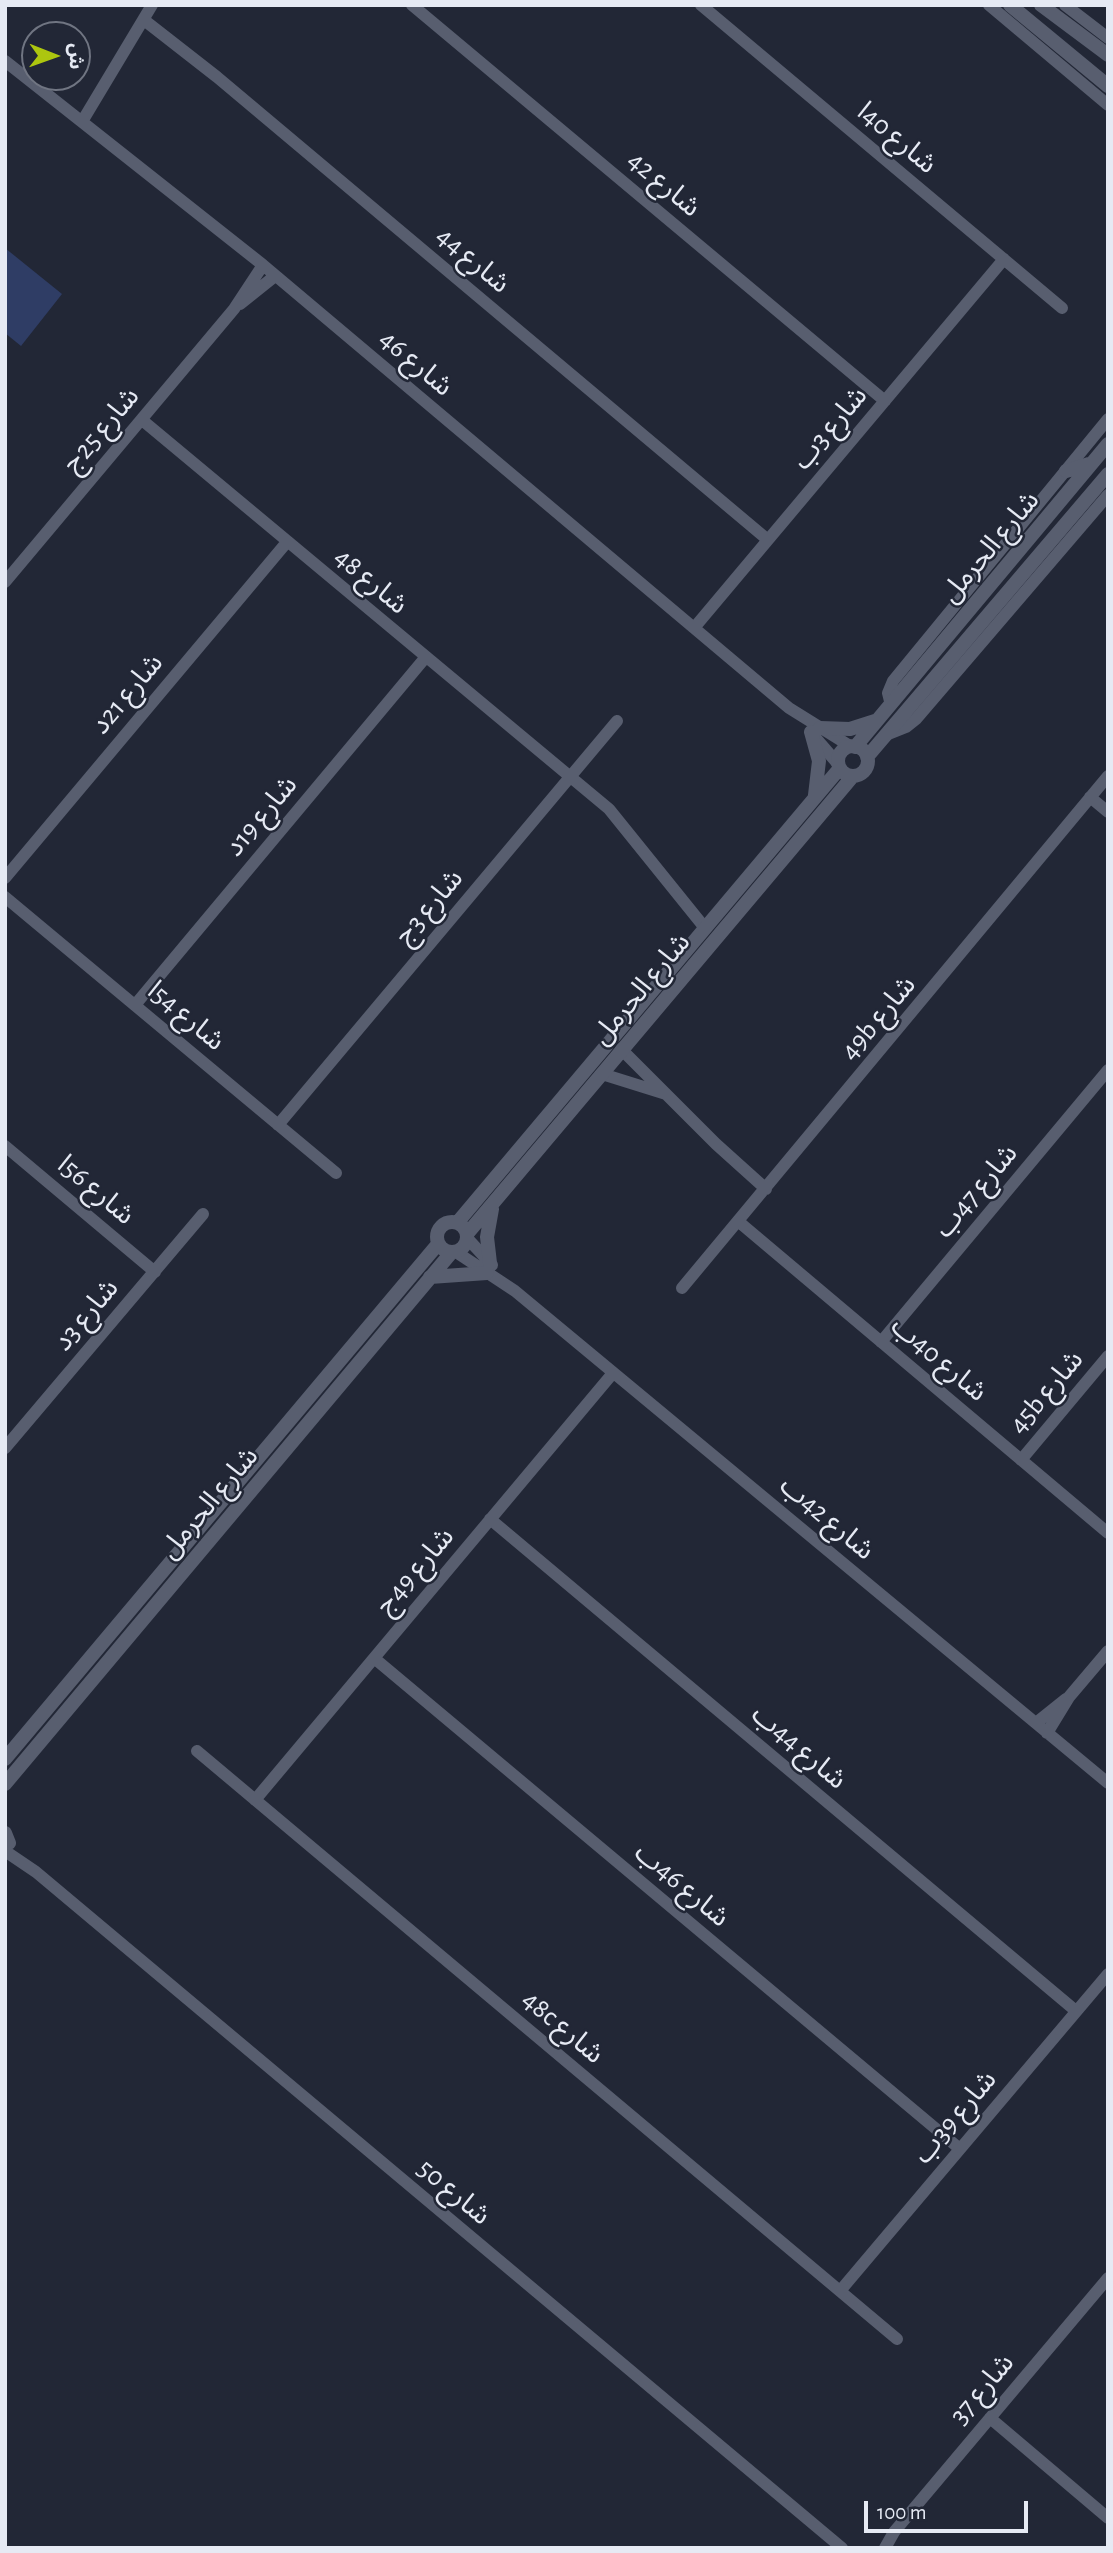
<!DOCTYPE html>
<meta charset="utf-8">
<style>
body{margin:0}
#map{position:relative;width:1113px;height:2553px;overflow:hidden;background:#222736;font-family:"Alegreya Sans","Noto Sans Arabic",sans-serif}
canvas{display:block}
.frame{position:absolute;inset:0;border:7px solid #e6eaf4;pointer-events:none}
.north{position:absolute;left:21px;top:21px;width:70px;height:70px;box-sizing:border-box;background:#222736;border:2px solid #707582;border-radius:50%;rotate:91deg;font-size:19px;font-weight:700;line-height:28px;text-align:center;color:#e6eaf4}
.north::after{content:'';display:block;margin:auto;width:24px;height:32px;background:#adc60f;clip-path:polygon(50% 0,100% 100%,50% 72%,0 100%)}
.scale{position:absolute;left:864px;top:2501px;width:164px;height:32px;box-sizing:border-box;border:4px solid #e6eaf4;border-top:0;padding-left:9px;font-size:21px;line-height:24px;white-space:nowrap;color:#e6eaf4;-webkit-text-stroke:5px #222736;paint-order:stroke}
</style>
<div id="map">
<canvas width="1113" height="2553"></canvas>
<div class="frame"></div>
<div class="north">ش</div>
<div class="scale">100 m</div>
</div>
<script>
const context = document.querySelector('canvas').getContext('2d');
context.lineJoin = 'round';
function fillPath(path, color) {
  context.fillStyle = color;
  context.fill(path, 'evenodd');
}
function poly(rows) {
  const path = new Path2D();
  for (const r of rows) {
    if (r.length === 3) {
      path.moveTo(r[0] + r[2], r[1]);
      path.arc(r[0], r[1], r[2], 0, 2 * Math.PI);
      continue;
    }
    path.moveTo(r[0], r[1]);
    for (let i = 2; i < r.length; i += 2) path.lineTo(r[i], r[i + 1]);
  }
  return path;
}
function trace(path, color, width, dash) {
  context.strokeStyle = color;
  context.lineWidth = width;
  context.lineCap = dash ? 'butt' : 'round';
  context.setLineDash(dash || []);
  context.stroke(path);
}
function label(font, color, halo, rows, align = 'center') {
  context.font = font + ' "Alegreya Sans","Noto Sans Arabic",sans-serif';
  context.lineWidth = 5;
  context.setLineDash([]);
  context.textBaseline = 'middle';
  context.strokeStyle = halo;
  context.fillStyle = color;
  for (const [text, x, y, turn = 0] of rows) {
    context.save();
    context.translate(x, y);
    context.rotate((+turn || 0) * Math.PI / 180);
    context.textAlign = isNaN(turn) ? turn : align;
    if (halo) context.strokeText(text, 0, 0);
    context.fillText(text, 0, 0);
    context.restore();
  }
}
fillPath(poly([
 [5,248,62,294,21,346,5,333]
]), '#2f3d65');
trace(poly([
 [412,5,885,401],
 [701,5,1062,308],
 [989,5,1108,105],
 [1065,5,1108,38],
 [144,20,217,77,768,540],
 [5,61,263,265,789,708,850,746],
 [83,120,152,5],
 [240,304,275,276],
 [142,420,609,809,705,928],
 [5,582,234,309,263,265],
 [694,628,1004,259],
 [891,705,888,693,893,681,1108,419],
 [813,735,839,765],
 [886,735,906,727,916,719,1108,495],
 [1090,797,1108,812],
 [5,878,287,542],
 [5,897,336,1173],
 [135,1005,425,658],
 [621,1049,716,1144,766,1189],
 [602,1074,666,1094],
 [278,1125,617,721],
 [5,1146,155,1272],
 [739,1222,1108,1533],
 [468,1239,492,1265],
 [456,1252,515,1291,1108,1783],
 [682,1288,1108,776],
 [881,1342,1108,1070],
 [5,1448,203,1214],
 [1021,1460,1108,1356],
 [490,1519,1076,2011],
 [374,1658,960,2149],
 [1036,1723,1066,1699],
 [1047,1733,1069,1697,1108,1651],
 [197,1751,897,2339],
 [255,1800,613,1373],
 [5,1851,36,1872,842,2548],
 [840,2291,1108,1974],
 [990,2418,1108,2518],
 [885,2548,894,2532,1108,2278]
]), '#585e6f', 12);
trace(poly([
 [1010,5,1108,86],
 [1041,5,1108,55],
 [1066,471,1089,464],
 [820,728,850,729,875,721],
 [811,732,819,761,815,795],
 [853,761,15],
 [855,747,1108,444],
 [867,757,1108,474],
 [452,1237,15],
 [457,1223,840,768],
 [467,1234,853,776],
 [490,1263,487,1237,492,1209],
 [430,1277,487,1273],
 [5,1759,438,1244],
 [5,1784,451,1253],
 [5,1833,9,1843]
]), '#585e6f', 14);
label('28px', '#e6eaf4', '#222736', [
 ["شارع 40ا",897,138,40],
 ["شارع 42",664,184,40],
 ["شارع 44",473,260,40],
 ["شارع 46",416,363,40],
 ["شارع 3ب",830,428,-50],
 ["شارع 25ج",101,430,-50],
 ["شارع الحرمل",990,547,-50],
 ["شارع 48",371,581,40],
 ["شارع 21د",127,694,-50],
 ["شارع 19د",261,816,-50],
 ["شارع 3ج",429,907,-50],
 ["شارع الحرمل",641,989,-50],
 ["شارع 54ا",186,1016,40],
 ["49b شارع",878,1018,-50],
 ["شارع 56ا",96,1190,40],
 ["شارع 47ب",976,1191,-50],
 ["شارع 3د",86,1315,-50],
 ["شارع 40ب",939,1359,40],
 ["45b شارع",1046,1392,-50],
 ["شارع الحرمل",209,1503,-50],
 ["شارع 42ب",827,1518,40],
 ["شارع 49ج",415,1571,-50],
 ["شارع 44ب",799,1747,40],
 ["شارع 46ب",682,1885,40],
 ["48c شارع",563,2027,40],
 ["شارع 39ب",955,2117,-50],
 ["شارع 50",454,2192,40],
 ["شارع 37",982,2389,-50]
]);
</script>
